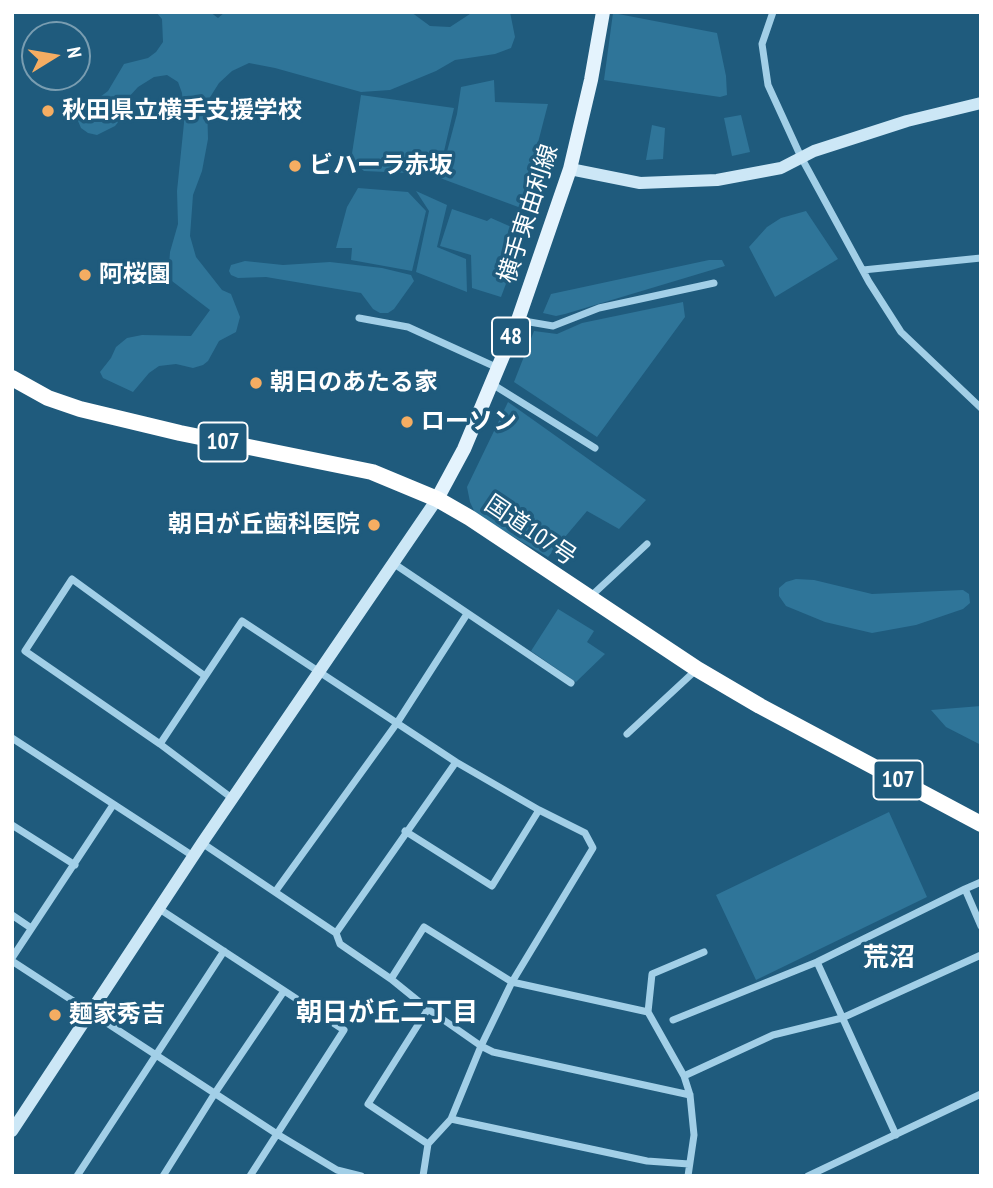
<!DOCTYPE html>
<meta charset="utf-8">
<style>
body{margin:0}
#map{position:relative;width:993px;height:1188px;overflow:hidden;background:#1f5b7d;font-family:"PT Sans Narrow",sans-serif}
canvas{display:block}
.frame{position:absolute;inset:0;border:14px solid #fff;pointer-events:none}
.north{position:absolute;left:21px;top:21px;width:70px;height:70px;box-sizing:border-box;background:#1f5b7d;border:2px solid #799db1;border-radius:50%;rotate:79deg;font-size:19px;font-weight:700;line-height:28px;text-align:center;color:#fff}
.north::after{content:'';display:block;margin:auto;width:24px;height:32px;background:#f5ad62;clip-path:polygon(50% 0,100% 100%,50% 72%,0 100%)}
</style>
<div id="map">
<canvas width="993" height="1188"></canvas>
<div class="frame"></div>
<div class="north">N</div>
</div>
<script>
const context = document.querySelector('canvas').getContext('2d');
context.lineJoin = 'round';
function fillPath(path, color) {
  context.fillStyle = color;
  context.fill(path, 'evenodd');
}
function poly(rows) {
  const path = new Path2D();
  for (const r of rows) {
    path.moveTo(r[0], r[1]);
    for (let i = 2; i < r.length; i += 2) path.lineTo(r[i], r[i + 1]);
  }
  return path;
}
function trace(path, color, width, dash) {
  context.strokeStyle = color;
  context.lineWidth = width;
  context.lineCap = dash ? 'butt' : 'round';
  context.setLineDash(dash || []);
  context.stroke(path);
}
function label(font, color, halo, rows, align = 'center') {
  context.font = font + ' "PT Sans Narrow","Noto Sans JP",sans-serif';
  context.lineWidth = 7;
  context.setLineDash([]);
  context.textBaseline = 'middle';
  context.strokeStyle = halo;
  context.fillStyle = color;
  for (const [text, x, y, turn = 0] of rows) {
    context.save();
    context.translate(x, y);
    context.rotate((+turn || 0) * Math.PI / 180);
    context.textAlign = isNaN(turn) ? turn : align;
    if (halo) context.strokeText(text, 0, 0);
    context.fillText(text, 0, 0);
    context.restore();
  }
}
fillPath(poly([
 [156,12,210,12,218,18,225,12,411,12,430,26,450,27,473,12,510,12,515,37,511,48,495,54,455,60,436,71,390,90,361,92,275,68,249,63,232,71,219,83,207,102,208,139,202,171,193,195,190,236,196,257,222,290,231,294,240,317,236,332,219,341,208,361,203,365,193,368,176,364,159,366,149,373,133,392,103,378,100,372,111,358,116,347,127,338,142,335,191,336,210,310,168,278,170,252,178,224,177,191,184,123,182,93,178,82,167,75,154,77,138,87,127,99,120,120,115,126,97,135,88,133,81,128,78,121,92,99,100,97,108,91,124,64,148,58,156,52,163,42,162,19],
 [613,13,717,33,726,76,727,95,720,97,604,80],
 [494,80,495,102,548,104,521,208,440,178,457,114,461,87],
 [361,95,454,108,439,173,432,166,409,173,364,171,351,160],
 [741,115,750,152,732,156,724,118],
 [652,125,665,128,663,159,646,160],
 [358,188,408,192,426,211,412,271,351,260,352,248,336,248,347,207],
 [416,191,447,205,437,247,466,259,467,292,416,272,429,211],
 [452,209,487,221,491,218,525,233,501,297,472,288,471,255,440,246],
 [806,211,838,259,775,297,749,247,767,227,781,218],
 [709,260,722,260,725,266,565,314,556,316,543,313,551,294],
 [245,261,283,265,330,262,382,268,411,275,414,281,394,309,388,313,380,313,373,309,361,293,266,277,238,278,231,275,229,271,231,265],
 [683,302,685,317,597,437,514,382,534,331,557,334,582,323],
 [508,402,646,500,619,529,587,511,548,557,476,515,470,502,467,487],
 [796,579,814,580,872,594,963,590,969,594,970,603,963,609,916,625,872,633,825,622,786,606,779,596,779,588,786,582],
 [558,609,594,631,587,642,605,654,576,682,531,651],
 [981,706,981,745,946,727,931,710],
 [889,812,927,897,756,980,716,895]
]), '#2f7599');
trace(poly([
 [773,12,762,44,768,85,801,157,869,282,901,332,981,408],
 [863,270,981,258],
 [359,318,408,327,498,368],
 [518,320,553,326,599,308,714,283],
 [492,384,595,448],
 [393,563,571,683],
 [590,597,647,544],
 [205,676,72,579,25,651,160,744,233,799],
 [627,734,696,670],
 [12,738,193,856],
 [160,744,242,621,456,762,539,810,585,833,593,848,512,982,481,1046,451,1119,428,1144,423,1176],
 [12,825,75,865],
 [405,831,492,886,539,810],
 [202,843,336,933,340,944,391,979,428,1009,481,1046,493,1052,690,1095],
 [965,889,981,882],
 [275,892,397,723,467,614],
 [158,908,344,1030,250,1176],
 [12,915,31,928],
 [336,933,456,762],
 [12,958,113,805],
 [12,961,277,1134,337,1170,361,1176],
 [817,962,896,1135],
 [391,979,424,927,512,982,648,1012],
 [428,1009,368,1104,428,1144],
 [673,1020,817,962,965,889,981,926],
 [684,1076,773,1035,842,1018,981,955],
 [451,1119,647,1161,689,1164],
 [77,1176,224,951],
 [163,1176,215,1093,284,991],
 [688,1176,694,1135,690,1095,684,1076,648,1012,652,974,704,952],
 [808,1176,981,1094]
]), '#a2cfe7', 7);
trace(poly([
 [570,169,640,183,717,180,781,168,814,151,907,121,981,103],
 [12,1131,202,843,437,499]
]), '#cce7f6', 12);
trace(poly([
 [437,499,464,449,518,320,570,169,591,80,603,12]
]), '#e4f3fd', 14);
trace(poly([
 [12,378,48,398,80,409,180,433,372,472,437,499,470,518,697,669,760,706,981,824]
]), '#fff', 16);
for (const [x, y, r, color] of [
 [48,111,7,"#f5ad62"],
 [295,166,7,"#f5ad62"],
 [85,275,7,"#f5ad62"],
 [256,383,7,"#f5ad62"],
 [407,422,7,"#f5ad62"],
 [374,525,7,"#f5ad62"],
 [55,1015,7,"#f5ad62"]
]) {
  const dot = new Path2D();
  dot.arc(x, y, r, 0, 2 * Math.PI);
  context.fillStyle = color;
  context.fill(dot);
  trace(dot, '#1f5b7d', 2.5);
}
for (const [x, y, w] of [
 [511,337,38],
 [223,442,49],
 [898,780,49]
]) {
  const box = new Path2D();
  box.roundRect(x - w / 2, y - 19.5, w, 39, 5);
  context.fillStyle = '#1f5b7d';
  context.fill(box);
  trace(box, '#fff', 2);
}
label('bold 23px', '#fff', null, [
 ["48",511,337],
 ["107",223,442],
 ["107",898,780]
]);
label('bold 24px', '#fff', '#1f5b7d', [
 ["秋田県立横手支援学校",62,111],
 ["ビハーラ赤坂",309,166],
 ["阿桜園",99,275],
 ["朝日のあたる家",270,383],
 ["ローソン",421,422],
 ["朝日が丘歯科医院",360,525,"right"],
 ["麺家秀吉",69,1015]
], 'left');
label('24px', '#fff', '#1f5b7d', [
 ["横手東由利線",529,214,-72],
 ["国道107号",530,531,34]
]);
label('bold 26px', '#fff', '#1f5b7d', [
 ["荒沼",889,959],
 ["朝日が丘二丁目",387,1014]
]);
</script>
